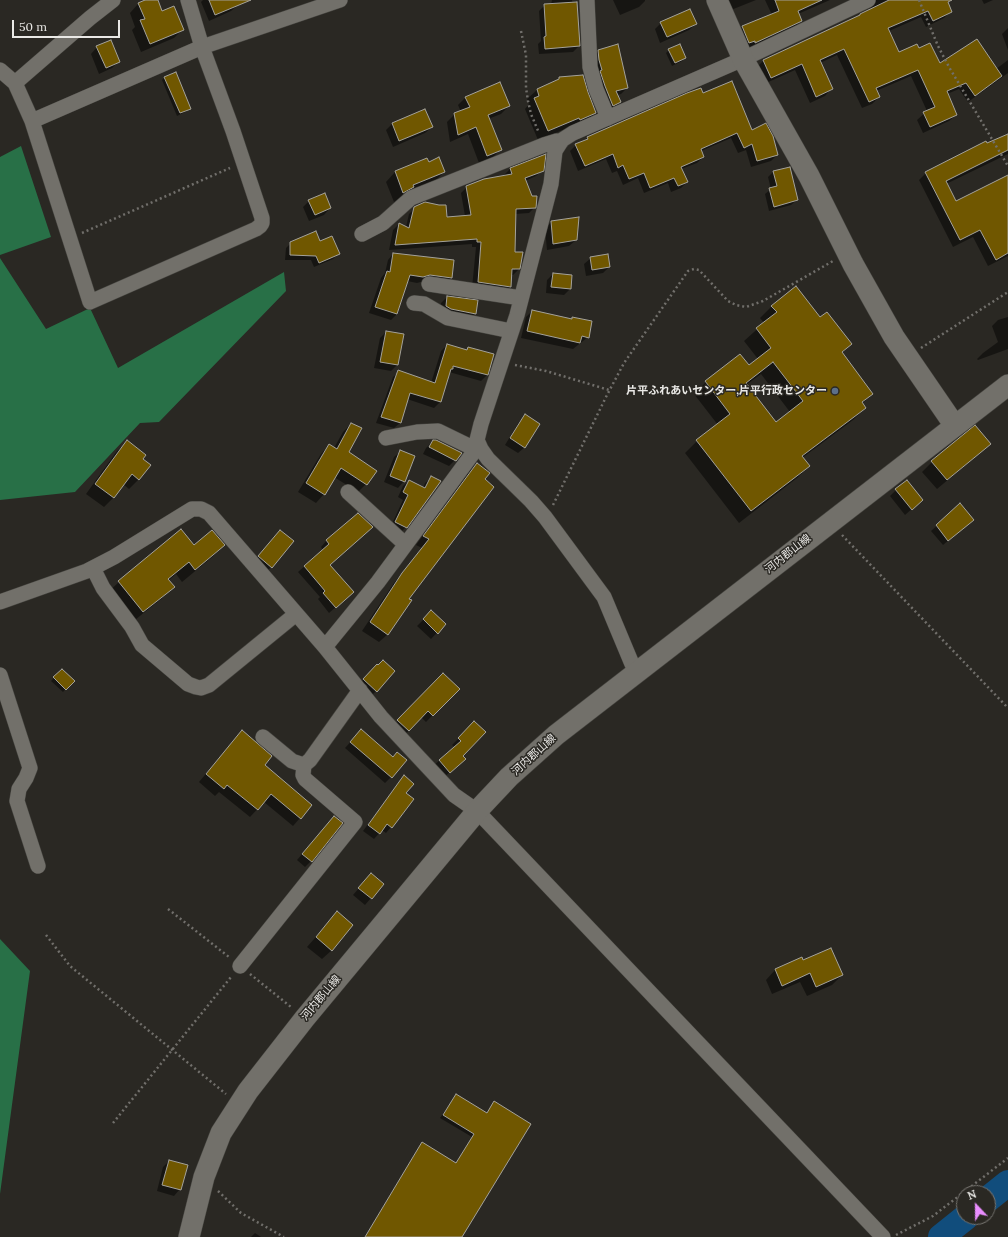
<!DOCTYPE html>
<meta charset="utf-8">
<style>
body{margin:0}
#map{position:relative;width:1008px;height:1237px;overflow:hidden;background:#2a2823;font-family:Lora,serif}
canvas{display:block}
.north{position:absolute;left:956px;top:1185px;width:40px;height:40px;box-sizing:border-box;background:#2a2823;border:1px solid #777571;border-radius:50%;rotate:338deg;font-size:11px;font-weight:700;line-height:16px;text-align:center;color:#eae9e6}
.north::after{content:'';display:block;margin:auto;width:14px;height:18px;background:#e98dfe;clip-path:polygon(50% 0,100% 100%,50% 72%,0 100%)}
.scale{position:absolute;left:12px;top:20px;width:108px;height:18px;box-sizing:border-box;border:2px solid #eae9e6;border-top:0;padding-left:5px;font-size:12px;line-height:14px;white-space:nowrap;color:#eae9e6;-webkit-text-stroke:3px #2a2823;paint-order:stroke}
</style>
<div id="map">
<canvas width="1008" height="1237"></canvas>
<div class="north">N</div>
<div class="scale">50 m</div>
</div>
<script>
const context = document.querySelector('canvas').getContext('2d');
context.lineJoin = 'round';
function fillPath(path, color) {
  context.fillStyle = color;
  context.fill(path, 'evenodd');
}
function poly(rows) {
  const path = new Path2D();
  for (const r of rows) {
    path.moveTo(r[0], r[1]);
    for (let i = 2; i < r.length; i += 2) path.lineTo(r[i], r[i + 1]);
  }
  return path;
}
function trace(path, color, width, dash) {
  context.strokeStyle = color;
  context.lineWidth = width;
  context.lineCap = dash ? 'butt' : 'round';
  context.setLineDash(dash || []);
  context.stroke(path);
}
function label(font, color, halo, rows, align = 'center') {
  context.font = font + ' Lora,"Noto Sans JP",serif';
  context.lineWidth = 3;
  context.setLineDash([]);
  context.textBaseline = 'middle';
  context.strokeStyle = halo;
  context.fillStyle = color;
  for (const [text, x, y, turn = 0] of rows) {
    context.save();
    context.translate(x, y);
    context.rotate((+turn || 0) * Math.PI / 180);
    context.textAlign = isNaN(turn) ? turn : align;
    if (halo) context.strokeText(text, 0, 0);
    context.fillText(text, 0, 0);
    context.restore();
  }
}
fillPath(poly([
 [21,146,51,237,0,255,0,157],
 [0,258,46,329,90,308,118,368,284,272,286,291,159,422,140,423,75,492,0,500],
 [0,939,30,971,0,1194]
]), '#287047');
fillPath(poly([
 [148,0,157,0,162,12,183,29,174,38,141,52,132,30,135,27,130,13,138,4],
 [203,0,236,0,238,5,231,11,209,21,201,2],
 [552,0,572,0,579,46,573,52,539,54,538,44,541,41,539,11,545,5,551,5],
 [613,0,645,0,645,1,639,7,620,15],
 [720,0,756,0,726,12],
 [765,0,830,0,798,14,801,21,794,28,749,49,736,34,742,27,772,15],
 [867,0,953,0,947,3,951,11,944,18,926,27,921,17,889,31,899,54,919,50,939,65,996,69,1008,60,1008,73,968,102,959,89,947,94,956,115,949,121,923,133,917,120,927,111,911,76,876,91,879,97,872,104,862,108,837,55,820,63,831,89,825,96,810,103,795,70,764,84,757,67,764,60,857,18,860,15,870,10,869,3],
 [982,0,993,0,984,4],
 [661,23,696,24,689,30,660,43,655,29],
 [1008,28,1008,50,1002,34],
 [97,47,118,62,112,68,99,74,91,54],
 [669,50,685,58,682,61,672,66,666,53],
 [599,51,627,88,621,94,617,95,620,102,614,108,607,111,593,57],
 [165,77,189,109,187,111,177,116,162,80],
 [559,78,595,113,585,122,570,127,538,140,525,109,529,104,527,99,537,90,555,82],
 [687,94,703,94,752,131,777,155,771,161,751,167,746,150,738,153,731,138,701,151,703,157,697,163,681,169,687,182,681,188,671,192,668,183,644,193,638,178,623,185,617,171,612,173,606,159,578,171,570,151,576,145,583,142,587,138],
 [466,97,509,106,501,114,488,119,501,149,493,157,479,163,468,134,450,142,447,122,455,114,461,112,458,105],
 [392,124,432,127,425,133,393,147,386,130],
 [1008,135,1008,154,946,184,956,203,1008,185,1008,256,988,266,973,237,953,247,919,180,926,173],
 [427,159,428,163,444,172,434,182,394,202,386,182,395,172],
 [789,168,797,200,791,205,769,211,765,194,771,189,768,177,773,172],
 [510,169,543,170,536,176,525,181,535,207,529,213,515,214,514,253,519,269,513,275,511,275,510,287,504,293,472,288,476,247,472,247,472,244,389,250,393,230,399,224,406,227,409,214,416,207,446,218,465,216,461,193,467,187,505,177,504,175],
 [515,268,515,270,507,269],
 [309,201,330,208,324,215,309,221,303,207],
 [578,218,576,240,569,246,547,250,545,229,551,222],
 [319,242,339,253,333,259,314,267,311,260,285,260,286,248,291,243],
 [393,254,453,261,451,278,445,284,424,281,417,283,407,281,397,314,391,320,369,313,381,278,385,273,388,260],
 [591,258,609,267,603,273,586,276,584,264],
 [553,274,570,289,564,295,546,293,547,280],
 [447,297,475,313,469,319,440,313,441,303],
 [772,306,820,319,851,344,842,353,872,393,862,404,865,408,853,420,802,458,809,466,797,478,739,523,685,453,697,441,718,425,694,394,706,382,748,367,758,359,744,341,764,323,760,318],
 [761,374,790,412,776,423,746,385],
 [532,311,571,320,572,318,588,337,573,349,521,338,526,317],
 [1008,317,1008,349,978,360,977,359,983,353,998,342,992,326,998,320],
 [386,332,403,335,397,365,391,371,374,368,380,338],
 [447,345,466,350,468,348,493,355,487,375,481,381,449,372,440,402,434,408,407,399,400,423,394,428,376,423,393,377,399,372,431,383,441,351],
 [525,416,525,447,518,453,505,445,519,422],
 [351,424,348,453,366,484,358,492,334,477,324,494,316,503,298,492,321,454,329,445,334,448,343,432],
 [975,427,989,444,980,453,937,489,922,472,932,462],
 [433,441,455,460,449,466,423,454,426,448],
 [127,442,142,459,139,479,129,489,123,484,114,497,104,507,86,494,117,451],
 [401,451,404,481,398,488,384,482,394,457],
 [477,464,408,599,388,634,379,642,362,631,394,583,422,548,416,545,469,472],
 [431,478,406,527,400,533,390,528,403,500,398,497,403,486,409,481,423,488,425,483],
 [896,490,922,500,905,515,890,496],
 [960,505,967,525,943,545,931,531],
 [358,514,329,565,346,598,329,613,318,599,320,597,298,572,323,550,321,547,326,541],
 [181,531,194,546,224,545,211,558,182,582,176,574,168,581,173,587,161,599,130,624,106,594,119,582],
 [274,537,271,567,265,573,253,563],
 [431,612,445,624,431,639,417,626],
 [62,670,73,681,63,692,51,681],
 [371,671,376,691,370,697,358,686],
 [443,674,458,689,426,722,421,717,403,737,392,727],
 [474,723,462,756,465,759,443,778,433,766,455,747,452,745],
 [242,731,264,766,300,818,293,826,264,802,250,817,219,792,215,796,199,782],
 [355,737,391,777,385,783,345,748],
 [404,777,405,793,391,827,386,833,382,830,374,839,363,831,399,782],
 [334,817,311,861,305,867,297,860],
 [371,874,371,898,365,905,353,895],
 [337,913,332,950,322,959,307,947],
 [801,959,802,962,842,975,832,985,807,996,800,982,772,994,766,980,775,970],
 [456,1095,486,1114,494,1102,461,1237,365,1237,420,1146,456,1164,472,1137,440,1118],
 [169,1161,180,1189,174,1196,157,1191,163,1167],
 [255,1233,261,1237,251,1237]
]), '#0007');
trace(poly([
 [988,1199,1008,1183],
 [941,1237,966,1217]
]), '#114d7c', 26);
const building = poly([
 [145,0,158,0,162,11,174,6,184,30,150,44,140,20,145,19,138,3,145,0],
 [209,0,251,0,215,15,209,0],
 [775,0,822,0,798,11,802,21,755,43,755,41,749,43,742,26,779,11,775,0],
 [889,0,952,0,948,2,952,12,933,21,928,11,888,28,899,52,917,44,919,48,930,43,940,63,977,39,1002,76,975,96,966,83,947,91,957,115,930,127,923,112,935,107,918,70,876,88,880,97,869,102,844,49,820,60,833,89,816,97,802,64,771,78,763,60,860,15,860,14,889,0],
 [577,2,580,46,545,49,544,37,546,36,544,4,577,2],
 [690,9,697,24,667,37,660,22,690,9],
 [111,40,120,62,106,68,96,46,111,40],
 [618,44,628,88,616,91,621,102,613,106,605,86,600,71,602,70,599,60,598,50,618,44],
 [680,44,686,58,675,63,668,49,680,44],
 [176,72,191,109,180,113,164,77,176,72],
 [583,75,588,92,596,113,580,120,579,118,548,131,534,98,539,96,537,89,559,79,559,77,583,75],
 [732,81,752,130,766,123,773,136,778,155,757,161,752,144,744,148,737,133,701,149,704,157,681,167,688,182,678,186,674,178,650,188,644,173,629,179,623,165,618,168,613,154,585,166,575,144,588,139,587,137,687,93,701,88,703,93,732,81],
 [500,82,510,106,488,115,502,150,487,156,476,127,458,135,454,113,470,107,465,97,500,82],
 [425,109,433,127,399,141,392,123,425,109],
 [1008,134,1008,150,946,181,956,201,1008,175,1008,253,996,260,980,230,960,240,925,172,986,141,987,143,1008,134],
 [546,154,544,171,525,178,532,196,537,196,536,208,516,209,515,252,523,252,520,269,512,269,511,287,478,282,481,242,477,242,477,239,395,245,399,223,409,228,414,207,416,206,425,202,439,205,446,205,447,217,471,215,466,186,484,179,512,174,510,168,546,154],
 [439,157,445,172,413,185,414,187,403,193,395,171,427,158,429,162,439,157],
 [790,167,798,200,774,207,769,188,777,186,773,171,790,167],
 [325,193,331,208,315,215,308,200,325,193],
 [579,217,577,240,553,244,551,221,579,217],
 [316,231,320,241,332,236,340,254,319,263,316,256,290,255,290,242,316,231],
 [393,253,454,260,452,278,430,275,423,277,410,275,397,314,375,307,387,271,390,272,393,253],
 [608,254,610,267,592,270,590,257,608,254],
 [553,273,572,275,571,289,551,287,553,273],
 [796,286,820,317,827,312,852,344,842,352,873,394,862,402,866,408,802,456,810,466,751,511,696,440,730,414,705,381,740,354,749,365,771,348,756,328,777,312,771,306,796,286],
 [773,362,803,401,776,422,746,383,773,362],
 [447,296,478,300,476,314,451,309,446,306,447,296],
 [532,310,572,319,572,317,592,321,589,338,582,336,580,343,527,331,532,310],
 [386,331,404,334,398,365,380,362,386,331],
 [447,344,467,350,468,347,494,354,488,375,453,366,453,369,451,369,441,402,410,393,401,423,381,417,398,370,435,383,447,344],
 [525,414,540,424,525,448,510,438,525,414],
 [351,423,362,428,349,452,377,471,367,485,341,468,325,495,306,483,329,444,337,449,351,423],
 [975,425,991,444,947,480,931,461,975,425],
 [127,440,146,455,143,459,151,465,139,480,132,474,114,498,95,484,127,440],
 [433,440,436,440,462,453,456,461,429,447,433,440],
 [400,450,415,456,405,482,390,476,400,450],
 [477,463,490,473,485,479,494,487,409,599,412,600,388,635,370,622,402,573,429,539,423,536,477,463],
 [431,476,441,481,407,528,395,522,408,495,403,492,409,480,425,488,431,476],
 [907,480,923,500,912,510,895,489,907,480],
 [960,503,974,520,948,541,936,525,960,503],
 [358,513,373,527,330,565,354,592,336,608,323,593,325,591,304,566,329,544,326,540,358,513],
 [181,529,194,545,212,530,225,545,195,570,189,562,168,579,175,587,143,612,118,581,181,529],
 [280,530,294,541,272,568,258,556,280,530],
 [431,610,446,624,438,634,423,619,431,610],
 [383,660,395,671,377,692,363,679,377,664,378,665,383,660],
 [62,669,75,681,66,690,53,677,62,669],
 [443,673,460,689,433,716,428,711,409,731,397,720,443,673],
 [474,721,486,732,463,756,466,759,450,773,439,760,461,741,458,738,474,721],
 [361,729,393,757,397,752,407,760,392,778,350,742,361,729],
 [242,730,272,756,265,765,312,805,301,819,271,794,258,810,227,785,224,789,206,774,242,730],
 [404,775,414,784,406,793,414,799,392,828,387,824,380,834,368,825,404,775],
 [334,816,343,823,312,862,302,854,334,816],
 [371,873,384,884,372,899,358,888,371,873],
 [337,911,353,925,332,951,316,937,337,911],
 [831,948,843,975,816,987,810,973,782,986,775,969,802,957,803,960,831,948],
 [456,1094,487,1113,494,1101,531,1124,462,1237,365,1237,422,1142,456,1163,474,1134,443,1115,456,1094],
 [169,1160,188,1165,181,1190,162,1185,169,1160]
]);
fillPath(building, '#705700');
trace(building, '#a4a29b', 1);
const street = poly([
 [587,0,590,67,596,89,608,118],
 [0,70,15,83,32,121,90,302,256,229,260,226,262,223,262,218,233,131,202,47,188,0],
 [15,83,90,18,113,0],
 [32,121,202,47,340,0],
 [362,234,383,223,411,198,544,145,557,141,561,142],
 [429,284,521,298],
 [414,303,424,304,448,318,511,331],
 [386,438,417,432,438,431,475,449],
 [348,492,405,544],
 [93,568,103,588,132,627,142,645,188,684,196,687,201,688,209,685,296,614],
 [0,602,87,571,114,557,192,509,201,509,209,513,325,647,381,717,454,795,477,811,883,1237],
 [325,647,378,582,479,445],
 [636,672,632,664,604,597,545,517,531,501,488,459,481,449,477,440,481,424,517,315,551,184,555,151,562,140,573,133,743,59,868,0],
 [0,675,30,768,26,778,19,789,17,801,38,866],
 [263,737,292,761,304,765,310,760,360,690],
 [240,966,355,822,305,779,303,775,304,765]
]);
const secondary = poly([
 [717,0,743,59,809,176,853,264,894,337,955,426],
 [189,1237,204,1177,221,1133,248,1091,305,1018,477,811,509,777,556,735,1008,385]
]);
trace(street, '#464540', 16);
trace(secondary, '#464540', 22);
trace(poly([
 [919,0,938,46,949,67,1008,166],
 [521,31,526,55,526,88,528,101,531,114,539,133],
 [82,233,230,168],
 [921,348,1008,292],
 [515,365,546,371,609,390],
 [553,505,607,395,624,363,688,271,694,269,699,270,728,301,736,305,746,307,763,301,833,261],
 [842,535,1008,708],
 [168,909,229,957],
 [46,935,70,966,226,1094],
 [250,974,291,1007],
 [113,1123,231,977],
 [218,1191,241,1213,284,1237],
 [896,1235,933,1216,1008,1158]
]), '#716f6b', 2.5, [2, 3]);
trace(street, '#72706a', 15);
trace(secondary, '#72706a', 21);
for (const [x, y, r, color] of [
 [835,391,4,"#5c6f8a"]
]) {
  const dot = new Path2D();
  dot.arc(x, y, r, 0, 2 * Math.PI);
  context.fillStyle = color;
  context.fill(dot);
  trace(dot, '#2a2823', 1.5);
}
label('bold 11px', '#eae9e6', '#2a2823', [
 ["片平ふれあいセンター,片平行政センター",827,391]
], 'right');
label('11px', '#eae9e6', '#2a2823', [
 ["河内郡山線",788,554,-38],
 ["河内郡山線",534,755,-42],
 ["河内郡山線",321,998,-50]
]);
</script>
